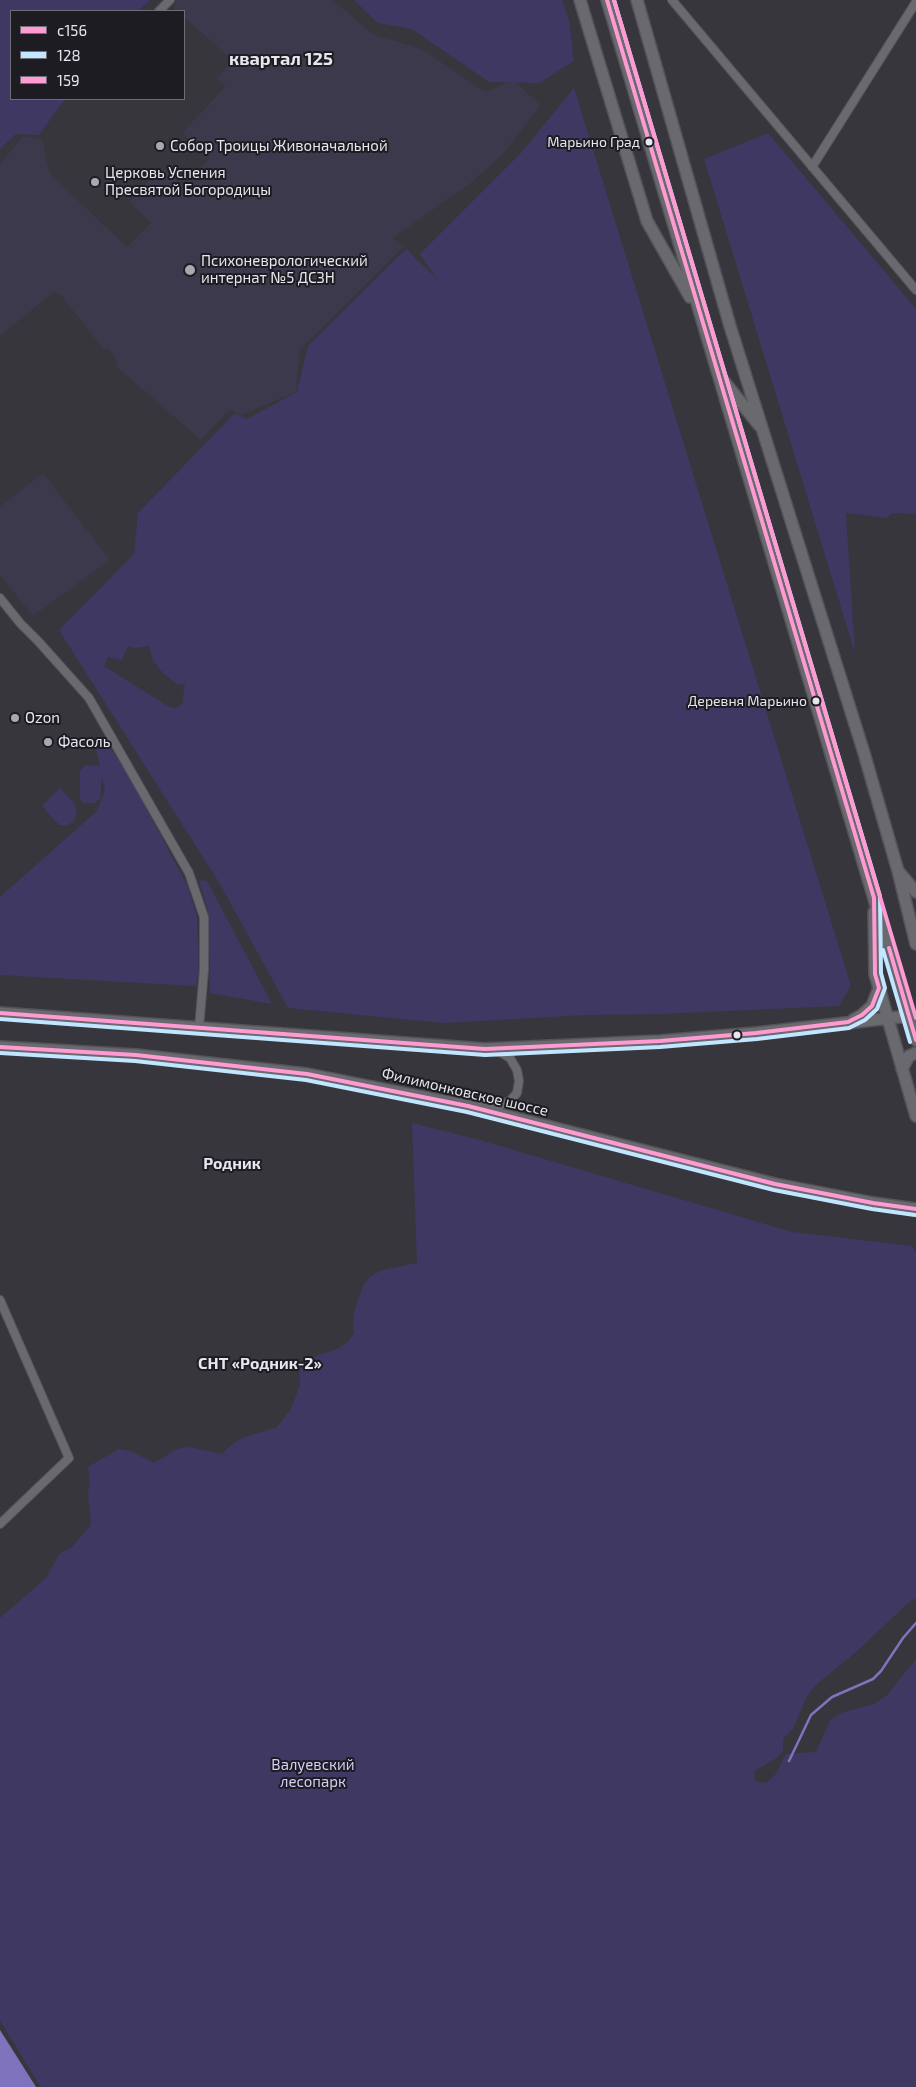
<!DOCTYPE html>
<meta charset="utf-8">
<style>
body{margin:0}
#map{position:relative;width:916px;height:2087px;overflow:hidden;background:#37363d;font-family:"Exo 2",sans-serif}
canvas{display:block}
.legend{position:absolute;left:10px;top:10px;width:175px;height:90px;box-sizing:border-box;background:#1c1c22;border:1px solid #6d6d74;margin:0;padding:6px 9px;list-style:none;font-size:15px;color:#e6e6ee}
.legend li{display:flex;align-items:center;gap:10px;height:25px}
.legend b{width:25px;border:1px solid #6d6d74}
</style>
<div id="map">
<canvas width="916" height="2087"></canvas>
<ul class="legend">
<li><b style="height:6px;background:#ff9ad2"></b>с156</li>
<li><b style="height:6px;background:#c2e6ff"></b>128</li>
<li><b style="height:6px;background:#ff9ad2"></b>159</li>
</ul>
</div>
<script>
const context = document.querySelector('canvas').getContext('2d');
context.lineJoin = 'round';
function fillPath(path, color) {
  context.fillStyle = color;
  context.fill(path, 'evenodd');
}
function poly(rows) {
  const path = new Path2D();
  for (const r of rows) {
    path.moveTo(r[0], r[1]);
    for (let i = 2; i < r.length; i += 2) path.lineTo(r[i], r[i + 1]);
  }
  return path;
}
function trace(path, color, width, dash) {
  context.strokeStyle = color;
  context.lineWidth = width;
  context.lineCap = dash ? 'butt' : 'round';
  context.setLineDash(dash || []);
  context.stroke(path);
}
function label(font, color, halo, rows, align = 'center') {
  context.font = font + ' "Exo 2",sans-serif';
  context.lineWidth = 4;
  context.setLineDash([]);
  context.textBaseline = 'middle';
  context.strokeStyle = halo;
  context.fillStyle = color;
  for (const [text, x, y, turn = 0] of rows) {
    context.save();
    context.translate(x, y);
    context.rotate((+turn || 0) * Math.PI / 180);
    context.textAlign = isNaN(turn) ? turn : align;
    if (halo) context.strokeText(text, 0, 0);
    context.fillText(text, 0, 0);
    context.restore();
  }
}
fillPath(poly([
 [175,0,333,0,374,35,422,49,485,92,513,80,541,105,503,154,472,182,393,238,403,247,300,350,296,392,239,416,232,410,228,411,201,440,118,368,115,357,108,348,104,350,60,294,54,292,0,336,0,164,23,136,42,140,50,174,127,247,151,223,129,202,161,167,183,186,209,158,182,133,225,87,217,78,233,61,184,17,184,11,177,11,174,8],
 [43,473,110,560,33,616,0,575,0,507]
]), '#3b394b');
fillPath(poly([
 [0,0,150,0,138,11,11,11,11,99,65,99,39,135,16,134,0,149],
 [354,0,562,0,569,20,574,61,539,83,489,82,412,29,378,23],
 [574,88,851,986,839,1006,659,1014,585,1015,444,1023,288,1008,220,884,59,630,134,554,138,513,234,414,247,419,297,392,308,346,406,249,437,279,420,254,520,154],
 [128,646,135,648,149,646,153,660,161,671,178,685,185,683,182,704,176,708,169,707,104,666,108,657,122,660],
 [768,133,916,309,916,514,892,513,887,518,846,513,855,653,704,159],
 [109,746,127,772,188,887,197,917,199,970,196,986,0,975,0,897,97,811,105,790,102,777,100,799,94,803,84,803,80,800,80,771,85,765,100,766,96,748],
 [60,788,74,803,77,812,74,821,68,825,59,825,42,806],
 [199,880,207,881,272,1004,210,993,208,911],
 [412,1123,480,1140,792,1232,912,1246,916,1253,916,1598,908,1603,855,1653,818,1683,807,1696,793,1729,783,1739,783,1751,775,1759,755,1771,754,1781,766,1783,775,1775,786,1754,816,1752,830,1720,844,1712,874,1704,887,1695,916,1659,916,2087,41,2087,0,2021,0,1618,46,1578,60,1553,71,1548,91,1525,88,1493,90,1482,88,1467,119,1449,130,1451,154,1463,177,1449,189,1447,222,1454,231,1445,242,1438,277,1427,291,1409,300,1385,299,1372,303,1361,337,1349,347,1343,354,1333,353,1321,355,1308,363,1286,371,1276,382,1270,417,1263]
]), '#3f3862');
fillPath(poly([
 [0,2030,36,2087,0,2087]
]), '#7f73bd');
trace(poly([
 [789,1761,811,1715,832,1697,873,1679,881,1671,903,1638,916,1623]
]), '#7f73bd', 2.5);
const street = poly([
 [672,0,916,290],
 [159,11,170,0],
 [812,167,916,2],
 [0,598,20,623,38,641,89,698,189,873,204,917,204,970,199,1028],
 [480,1106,500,1105,510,1101,517,1093,519,1081,517,1070,510,1058,502,1053,495,1051],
 [0,1300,69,1458,0,1524]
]);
const secondary = poly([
 [580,0,647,221,690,297],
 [607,0,916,1040],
 [637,0,730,326,864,753,898,871,916,944],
 [722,379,759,425],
 [899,872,916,892],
 [874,912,875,974,916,1116],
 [0,1013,485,1049,660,1041,756,1033,909,1016],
 [853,1020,862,1015,872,1006,879,988],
 [0,1047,136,1055,307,1074,468,1106,775,1184,873,1203,916,1209],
 [902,1069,909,1056,916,1053]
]);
trace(street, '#535359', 10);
trace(secondary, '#535359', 14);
trace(street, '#69696e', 8);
trace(secondary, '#69696e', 11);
trace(poly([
 [889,948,916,1040],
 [0,1013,485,1049,660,1041,756,1033,848,1022,862,1015,872,1006,879,988,875,974,874,898,607,0],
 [0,1047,136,1055,307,1074,468,1106,775,1184,873,1203,916,1209]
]), '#ff9ad2', 4);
trace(poly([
 [883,950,910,1042],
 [0,1019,485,1055,660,1047,757,1039,849,1028,865,1020,877,1009,885,988,881,973,880,896,614,0],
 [0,1053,135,1061,306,1080,467,1112,774,1190,872,1209,915,1215]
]), '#c2e6ff', 4);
trace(poly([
 [614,0,916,1018]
]), '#ff9ad2', 4);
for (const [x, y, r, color] of [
 [649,142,4.5,"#e6e6ee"],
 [160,146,5,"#a9a8b0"],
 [95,182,5,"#a9a8b0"],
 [190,270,6,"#a9a8b0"],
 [816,701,4.5,"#e6e6ee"],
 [15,718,5,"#a9a8b0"],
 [48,742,5,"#a9a8b0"],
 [737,1035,4.5,"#e6e6ee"]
]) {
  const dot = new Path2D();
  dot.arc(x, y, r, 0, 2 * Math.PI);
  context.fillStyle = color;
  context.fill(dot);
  trace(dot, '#1c1c22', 2);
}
label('14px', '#e6e6ee', '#1c1c22', [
 ["Марьино Град",640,142],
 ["Деревня Марьино",807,701]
], 'right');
label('15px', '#e6e6ee', '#1c1c22', [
 ["Собор Троицы Живоначальной",170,146],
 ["Церковь Успения",105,173],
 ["Пресвятой Богородицы",105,190],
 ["Психоневрологический",201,261],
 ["интернат №5 ДСЗН",201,278],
 ["Ozon",25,718],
 ["Фасоль",58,742]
], 'left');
label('15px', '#e6e6ee', '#1c1c22', [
 ["Филимонковское шоссе",465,1092,13]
]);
label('15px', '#d3cefa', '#1c1c22', [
 ["Валуевский",313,1765],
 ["лесопарк",313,1782]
]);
label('bold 16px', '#e6e6ee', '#1c1c22', [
 ["Родник",232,1164],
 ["СНТ «Родник-2»",260,1364]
]);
label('bold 18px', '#e6e6ee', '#1c1c22', [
 ["квартал 125",281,59]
]);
</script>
